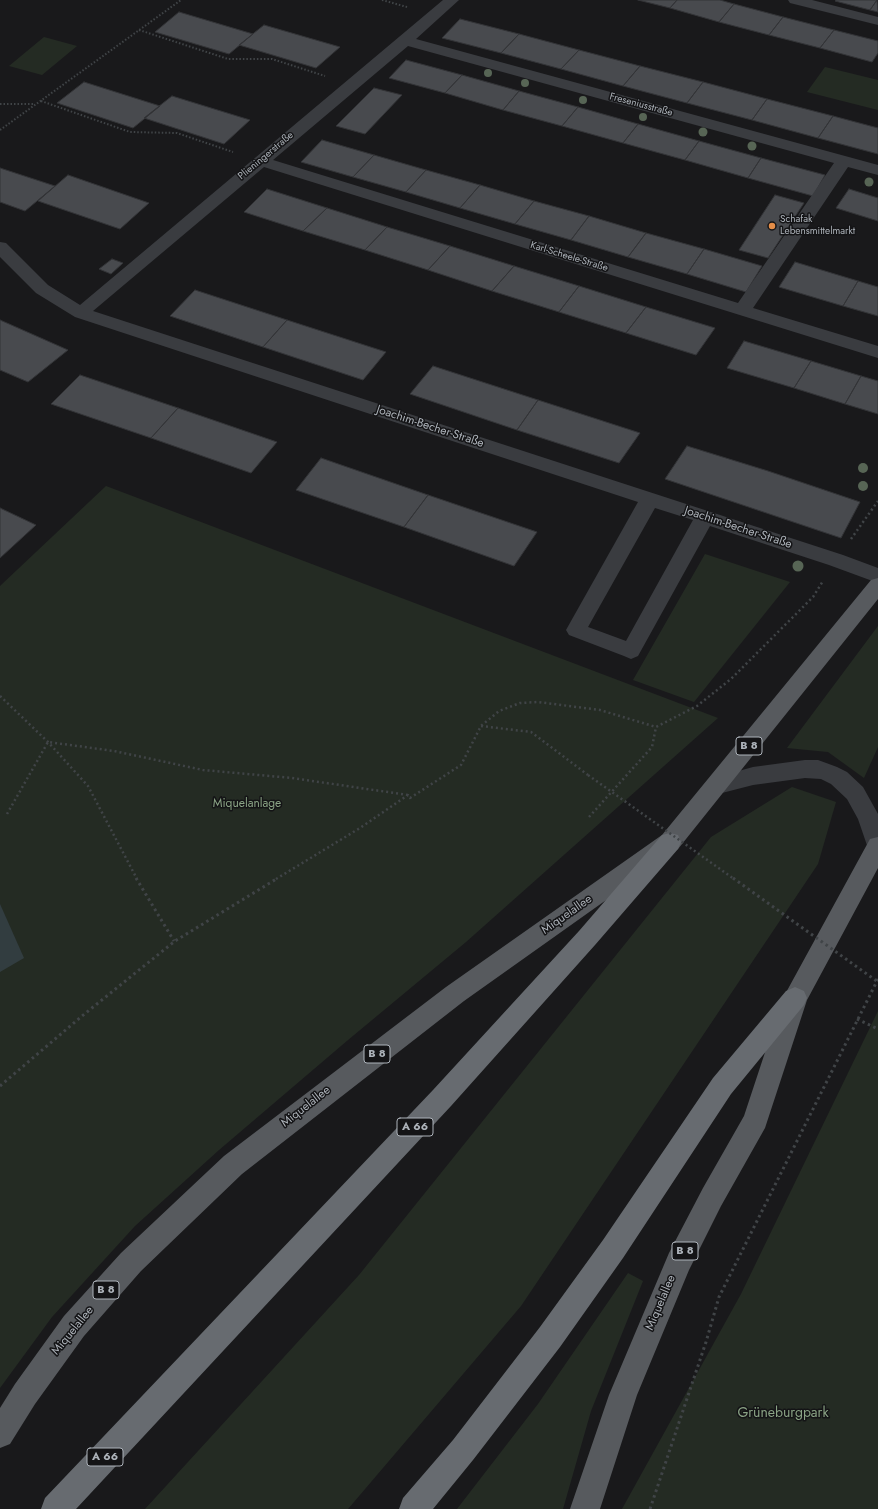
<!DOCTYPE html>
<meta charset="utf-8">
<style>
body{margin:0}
canvas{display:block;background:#19191b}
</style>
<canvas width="878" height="1509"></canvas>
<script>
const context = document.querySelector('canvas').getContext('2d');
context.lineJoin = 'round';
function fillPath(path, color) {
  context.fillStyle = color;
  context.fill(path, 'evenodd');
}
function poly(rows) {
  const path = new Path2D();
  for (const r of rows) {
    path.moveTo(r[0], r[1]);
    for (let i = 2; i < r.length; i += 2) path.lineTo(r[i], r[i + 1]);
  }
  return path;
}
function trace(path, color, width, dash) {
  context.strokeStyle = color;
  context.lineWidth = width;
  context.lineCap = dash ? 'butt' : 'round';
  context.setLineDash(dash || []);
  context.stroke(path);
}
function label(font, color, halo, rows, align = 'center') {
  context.font = font + ' Jost,sans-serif';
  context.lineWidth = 3;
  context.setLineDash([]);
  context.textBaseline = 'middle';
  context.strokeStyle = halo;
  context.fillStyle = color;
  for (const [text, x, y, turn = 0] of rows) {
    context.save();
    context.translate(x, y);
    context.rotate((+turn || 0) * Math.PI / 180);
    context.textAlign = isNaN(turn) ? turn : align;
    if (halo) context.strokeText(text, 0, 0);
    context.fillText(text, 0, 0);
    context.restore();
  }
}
fillPath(poly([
 [44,37,77,46,42,75,9,66],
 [825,67,878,80,878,110,807,92],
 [106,486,718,718,466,942,348,1040,219,1150,135,1226,52,1317,0,1388,0,586],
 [705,554,790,582,694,702,633,680],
 [878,626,878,747,864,778,828,752,787,748],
 [792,787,836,802,818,864,521,1306,348,1509,145,1509,359,1275,711,837],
 [878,1011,878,1509,622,1509,741,1294],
 [628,1273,643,1281,591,1411,563,1509,457,1509,538,1404]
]), '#242b23');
fillPath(poly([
 [0,904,24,958,0,972]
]), '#323d40');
const building = poly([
 [638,0,677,0,670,8,638,0],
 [677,0,720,0,734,4,719,22,670,8,677,0],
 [836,0,877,0,870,10,835,1,836,0],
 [877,0,878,12,870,10,877,0],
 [734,4,783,17,769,35,719,22,734,4],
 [179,12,253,34,229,54,155,32,179,12],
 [783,17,834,30,820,48,769,35,783,17],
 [460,19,519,34,501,53,442,38,460,19],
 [264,25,340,47,316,68,239,45,264,25],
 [834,30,878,41,878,53,872,62,820,48,834,30],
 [519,34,579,50,561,69,501,53,519,34],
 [579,50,640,66,623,86,561,69,579,50],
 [406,60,462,75,445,93,389,78,406,60],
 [640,66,703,82,687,103,623,86,640,66],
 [462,75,519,91,503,110,445,93,462,75],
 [84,82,160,106,133,128,57,103,84,82],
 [703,82,767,99,752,120,687,103,703,82],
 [374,88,402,95,365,134,336,126,374,88],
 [519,91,578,107,562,126,503,110,519,91],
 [172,96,250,120,224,144,144,118,172,96],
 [767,99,833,116,818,138,752,120,767,99],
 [578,107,638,124,623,143,562,126,578,107],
 [833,116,878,128,878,154,818,138,833,116],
 [638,124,699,141,685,160,623,143,638,124],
 [322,140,374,155,353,177,301,162,322,140],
 [699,141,761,158,748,178,685,160,699,141],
 [374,155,426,170,406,192,353,177,374,155],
 [761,158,825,175,813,196,748,178,761,158],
 [0,168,55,186,25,211,0,202,0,168],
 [426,170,480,185,460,208,406,192,426,170],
 [68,175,149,203,120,229,38,201,68,175],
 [480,185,534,201,515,224,460,208,480,185],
 [267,189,327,208,303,231,244,212,267,189],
 [849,189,878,198,878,221,836,208,849,189],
 [775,195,804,203,768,258,739,250,775,195],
 [534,201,589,216,571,240,515,224,534,201],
 [327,208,387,227,365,250,303,231,327,208],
 [589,216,646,233,628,257,571,240,589,216],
 [387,227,450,246,428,270,365,250,387,227],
 [646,233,704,249,687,274,628,257,646,233],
 [450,246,514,266,492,291,428,270,450,246],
 [704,249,762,266,746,292,687,274,704,249],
 [112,259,123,263,111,274,99,269,112,259],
 [795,262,858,281,843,306,779,287,795,262],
 [514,266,579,286,559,312,492,291,514,266],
 [858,281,878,287,878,316,843,306,858,281],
 [579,286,646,307,626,333,559,312,579,286],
 [195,290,287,320,263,347,170,316,195,290],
 [646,307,715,328,696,355,626,333,646,307],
 [0,320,68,350,28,382,0,370,0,320],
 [287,320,386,352,363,380,263,347,287,320],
 [744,341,811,361,794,388,727,368,744,341],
 [811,361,861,376,845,404,794,388,811,361],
 [433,366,538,400,517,430,410,394,433,366],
 [80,375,178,408,151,438,51,404,80,375],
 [861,376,878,381,878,414,845,404,861,376],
 [538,400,640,433,619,463,517,430,538,400],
 [178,408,277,442,251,473,151,438,178,408],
 [687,446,768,471,860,502,841,538,665,479,687,446],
 [321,458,428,495,404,527,296,490,321,458],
 [428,495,537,532,514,566,404,527,428,495],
 [0,508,36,525,0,558,0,508]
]);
fillPath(building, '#484a4e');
trace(building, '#333437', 1);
trace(poly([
 [382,0,407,7],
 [139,30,228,59,272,59,325,76],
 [41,101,130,132,177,133,233,152],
 [0,104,35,104],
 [0,130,181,0]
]), '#404447', 2, [1.5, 2]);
trace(poly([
 [851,539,878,501],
 [0,696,48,742,88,786,137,879],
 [481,726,531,732,588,775],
 [7,814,48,742,114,751,203,770,292,778,408,795],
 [589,817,652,747,656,727],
 [276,879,360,828,408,795,410,798,461,765,481,726,499,711,520,703,538,702,600,710,656,727,697,706,731,679,813,597,823,581]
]), '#404447', 2.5, [2, 3]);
trace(poly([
 [136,878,174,941],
 [857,1019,878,1029],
 [0,1086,82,1016,175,941,278,878],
 [650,1509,706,1342,719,1297,878,979]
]), '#404447', 3, [2.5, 3.5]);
fillPath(poly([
 [443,0,459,0,416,39,878,165,878,175,848,167,753,308,878,346,878,358,264,167,93,311,843,555,878,568,878,583,829,565,710,526,638,656,631,659,624,656,569,635,566,630,638,502,75,317,36,293,0,257,0,242,6,243,48,285,80,305,443,0],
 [408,46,834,163,738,303,273,160,408,46],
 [655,508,693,520,626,641,588,627,655,508],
 [788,0,812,0,878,17,878,25,790,3,788,0],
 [805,760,818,760,837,767,847,772,863,787,878,814,878,856,870,854,858,819,847,799,831,784,821,779,805,778,753,785,718,794,710,791,707,785,710,779,753,767,805,760]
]), '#3a3c40');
fillPath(poly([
 [878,578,878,599,678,849,464,1001,242,1174,141,1271,84,1336,35,1404,10,1444,0,1448,0,1408,15,1384,64,1316,121,1253,224,1156,446,987,662,835,871,580,878,578],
 [878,837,878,868,807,1000,765,1128,721,1206,689,1270,637,1395,600,1509,570,1509,609,1395,669,1253,703,1188,744,1116,783,998,870,839,878,837]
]), '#575a5e');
fillPath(poly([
 [670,833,678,835,681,842,678,849,595,945,451,1106,76,1509,41,1509,45,1498,433,1090,579,931,662,835,670,833],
 [795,987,804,991,807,998,804,1005,731,1094,623,1258,560,1347,473,1460,433,1509,399,1509,403,1498,453,1440,540,1327,603,1240,713,1078,786,991,795,987]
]), '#676b70');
trace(poly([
 [588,775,734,879]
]), '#404447', 2.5, [2, 3]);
trace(poly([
 [733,878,878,982]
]), '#404447', 3, [2.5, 3.5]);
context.fillStyle = '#576555';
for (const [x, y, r] of [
 [488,73,4],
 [525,83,4],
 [583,100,4],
 [643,117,4],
 [703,132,4.5],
 [752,146,4.5],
 [869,182,4.5],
 [863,468,5],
 [863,486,5],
 [798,566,5.5]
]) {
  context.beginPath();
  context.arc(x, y, r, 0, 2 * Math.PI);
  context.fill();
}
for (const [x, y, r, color] of [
 [772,226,4,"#e48d48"]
]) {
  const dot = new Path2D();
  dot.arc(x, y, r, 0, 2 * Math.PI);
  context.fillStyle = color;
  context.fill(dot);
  trace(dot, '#141416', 1.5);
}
label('10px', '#adb3ba', '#141416', [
 ["Freseniusstraße",641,105,15],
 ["Plieningerstraße",266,156,-40],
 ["Karl-Scheele-Straße",569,257,17]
]);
label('10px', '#adb3ba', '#141416', [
 ["Schafak",780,220],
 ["Lebensmittelmarkt",780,232]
], 'left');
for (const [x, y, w] of [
 [749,746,26],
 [377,1054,26],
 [415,1127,36],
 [685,1251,26],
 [106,1290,26],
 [105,1457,36]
]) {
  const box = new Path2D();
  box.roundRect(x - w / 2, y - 9, w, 18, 3);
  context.fillStyle = '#141416';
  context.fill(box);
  trace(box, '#adb3ba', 1);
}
label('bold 11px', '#adb3ba', null, [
 ["B 8",749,746],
 ["B 8",377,1054],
 ["A 66",415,1127],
 ["B 8",685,1251],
 ["B 8",106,1290],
 ["A 66",105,1457]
]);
label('12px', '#adb3ba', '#141416', [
 ["Joachim-Becher-Straße",430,427,18],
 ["Joachim-Becher-Straße",738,528,18],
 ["Miquelallee",567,915,-35],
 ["Miquelallee",306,1107,-38],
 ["Miquelallee",661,1303,-67],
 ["Miquelallee",73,1331,-51]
]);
label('12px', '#8aa385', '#141416', [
 ["Miquelanlage",247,804]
]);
label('14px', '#8aa385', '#141416', [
 ["Grüneburgpark",783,1414]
]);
</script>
